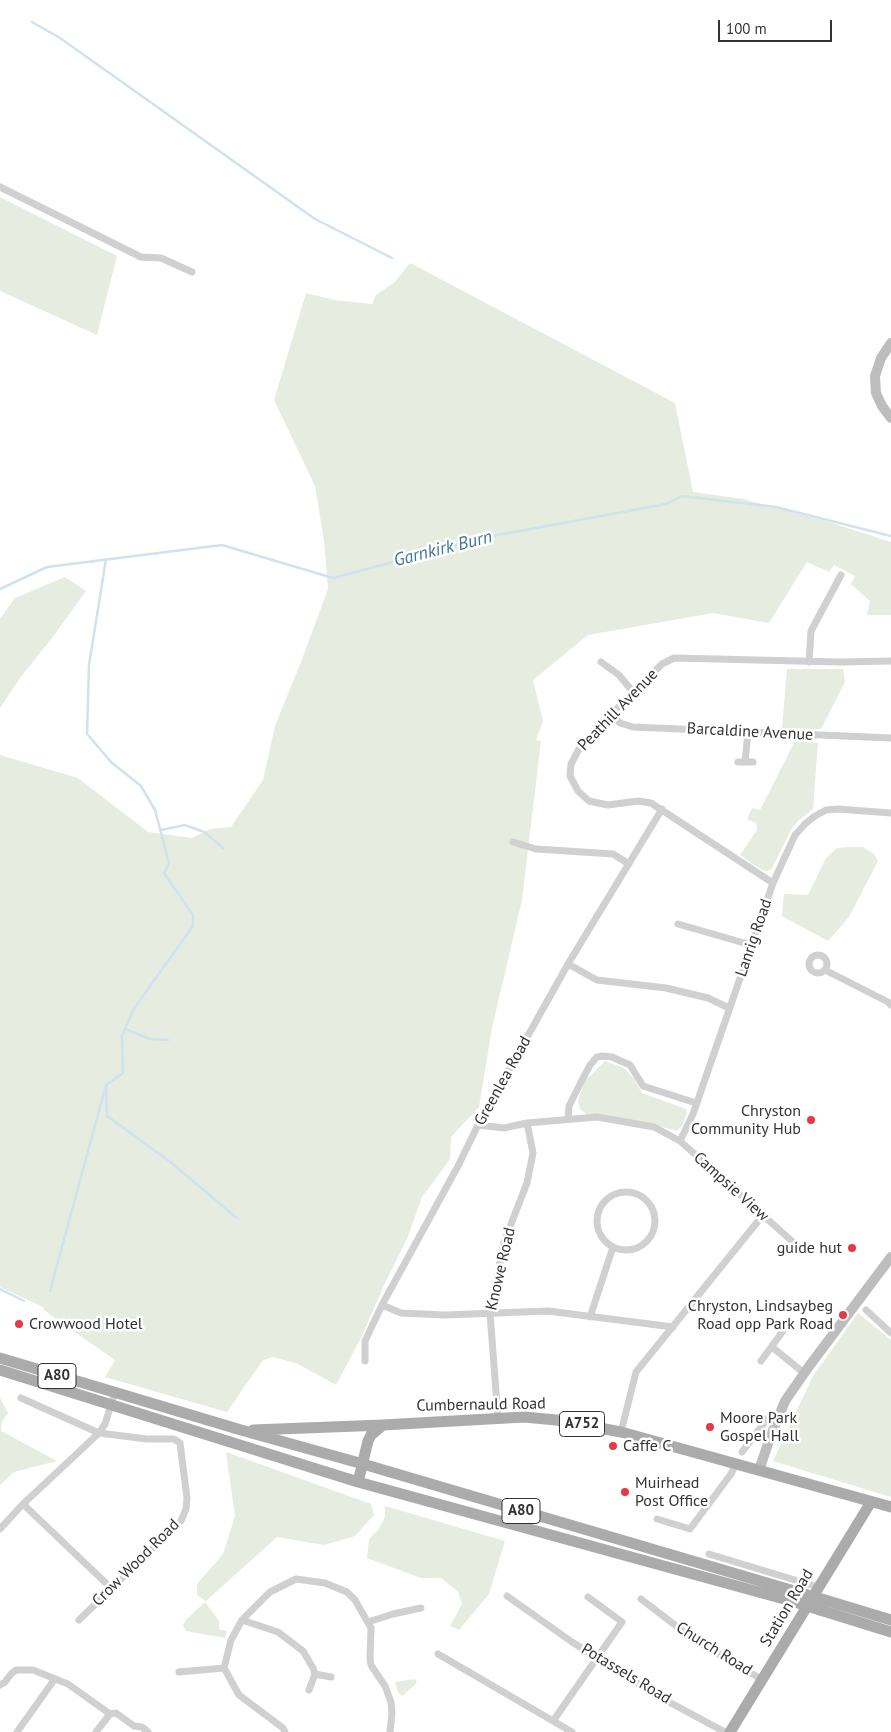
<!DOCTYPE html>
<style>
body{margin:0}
#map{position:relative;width:891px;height:1732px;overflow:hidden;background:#fff;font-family:"PT Sans",sans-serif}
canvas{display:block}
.scale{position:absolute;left:718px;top:20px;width:114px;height:22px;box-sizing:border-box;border:2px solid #333;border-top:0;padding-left:6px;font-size:15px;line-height:18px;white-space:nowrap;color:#333;-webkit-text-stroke:4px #fff;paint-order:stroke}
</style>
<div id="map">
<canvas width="891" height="1732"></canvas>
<div class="scale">100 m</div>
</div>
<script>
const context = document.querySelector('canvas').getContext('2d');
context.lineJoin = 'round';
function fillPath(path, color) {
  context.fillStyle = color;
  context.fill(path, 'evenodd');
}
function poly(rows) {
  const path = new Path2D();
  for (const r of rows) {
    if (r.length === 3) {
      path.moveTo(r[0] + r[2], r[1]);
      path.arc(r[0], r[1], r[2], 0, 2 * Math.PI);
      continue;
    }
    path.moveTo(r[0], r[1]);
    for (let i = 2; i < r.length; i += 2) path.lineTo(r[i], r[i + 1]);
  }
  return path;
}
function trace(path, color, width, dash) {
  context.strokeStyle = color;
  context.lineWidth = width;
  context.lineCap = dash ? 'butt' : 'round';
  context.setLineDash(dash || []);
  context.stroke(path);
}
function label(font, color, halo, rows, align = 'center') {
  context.font = font + ' "PT Sans",sans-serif';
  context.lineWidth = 5;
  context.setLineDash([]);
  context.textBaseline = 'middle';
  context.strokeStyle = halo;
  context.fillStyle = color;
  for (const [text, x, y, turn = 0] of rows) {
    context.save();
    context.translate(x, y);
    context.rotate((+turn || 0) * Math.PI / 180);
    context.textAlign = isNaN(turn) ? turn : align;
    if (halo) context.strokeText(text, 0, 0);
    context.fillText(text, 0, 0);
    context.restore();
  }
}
fillPath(poly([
 [0,197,117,256,97,335,0,291],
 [410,263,675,403,693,492,743,499,829,522,891,542,891,615,867,615,870,601,851,584,855,576,834,565,829,572,807,562,769,623,713,613,588,635,533,680,543,721,536,740,541,741,526,866,522,900,492,1028,479,1107,451,1137,450,1159,422,1197,407,1239,385,1283,361,1338,336,1385,298,1364,273,1357,263,1360,227,1412,105,1377,115,1360,53,1317,43,1309,43,1307,0,1287,0,755,78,778,148,832,192,838,210,829,231,827,263,780,275,726,301,662,328,589,324,541,315,486,274,400,306,293,334,300,372,304,376,295,395,282],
 [65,577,86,591,52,638,20,678,0,708,0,619,15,598],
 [787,669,843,669,845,682,821,729,782,728],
 [795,741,818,743,813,809,798,821,791,830,772,868,768,871,762,870,740,855,757,830,756,823,747,819,752,808,760,810],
 [849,847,863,847,874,854,878,861,849,917,828,941,782,916,784,894,808,895,826,858,837,848],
 [605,1061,624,1068,634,1079,642,1093,686,1109,687,1113,683,1124,677,1131,652,1124,586,1114,580,1109,578,1100,585,1081],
 [858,1313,891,1340,891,1497,773,1461,813,1376],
 [0,1398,8,1413,2,1422,1,1431,57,1461,14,1472,0,1485],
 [226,1452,371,1504,374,1515,355,1536,324,1545,277,1537,206,1601,197,1595,197,1584,223,1554,235,1516],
 [385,1506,505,1541,489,1594,459,1630,450,1626,462,1604,458,1592,441,1578,421,1578,367,1558,369,1539,378,1530,385,1517],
 [205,1602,219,1621,219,1629,227,1631,225,1638,186,1631,183,1625,187,1619],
 [415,1679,417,1683,402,1696,398,1692,395,1682]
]), '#e6ecdf');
trace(poly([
 [32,22,60,38,315,219,392,258],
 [0,589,47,567,222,545,333,578,487,537,666,504,682,496,776,507,891,536],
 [161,830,185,825,204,832,223,848],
 [125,1029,150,1039,168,1040],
 [106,1088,107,1116,169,1161,237,1218],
 [0,1289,24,1301],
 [50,1291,106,1085,123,1073,122,1036,133,1010,193,926,193,915,164,873,169,863,155,810,141,786,111,762,87,734,89,665,106,559]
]), '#cfe2ee', 2.5);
trace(poly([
 [0,187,141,257,161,258,192,272],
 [601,662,619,675,633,692],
 [809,662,811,631,841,575],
 [612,715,620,723,633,727,891,738],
 [738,762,753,762],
 [745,762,748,732],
 [513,842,536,849,613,854,629,864],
 [773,883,651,803,638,801,608,805,589,801,578,791,570,776,571,764,579,749,633,692,662,664,674,658,840,662,891,661],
 [678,924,751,945],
 [818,964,9],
 [568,964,597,980,666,988,708,998,729,1008],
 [825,970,888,1002,891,1005],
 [568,1119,569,1106,580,1084,590,1065,597,1057,602,1056,612,1057,630,1065,643,1086,696,1103],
 [478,1125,504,1128,527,1123,597,1117,654,1127,680,1141,803,1251],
 [680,1141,693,1114,773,883,795,835,806,823,815,816,826,810,838,809,891,813],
 [626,1221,29],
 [382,1305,401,1313,445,1315,548,1311,673,1327],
 [866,1310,891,1333],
 [590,1317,613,1247],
 [772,1347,804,1373],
 [365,1361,365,1341,382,1305,458,1166,478,1125,568,964,662,809],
 [761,1361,783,1331],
 [21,1398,99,1433,147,1439,174,1439,180,1443,187,1498,186,1509,181,1521,79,1620],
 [498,1418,490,1313,504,1242,527,1183,533,1153,527,1123],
 [621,1432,636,1372,763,1215],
 [742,1452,767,1419,779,1416],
 [23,1504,111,1588],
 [657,1519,690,1529,731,1474,736,1464],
 [0,1529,23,1504,99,1433,105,1424,115,1392],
 [709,1554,818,1587],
 [507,1596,572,1642,656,1695,725,1732],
 [641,1599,697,1642,763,1680],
 [242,1620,278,1632,303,1651,313,1668,315,1674,309,1690],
 [368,1622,393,1614,421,1608],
 [438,1654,572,1732],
 [179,1672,224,1668],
 [315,1674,331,1677],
 [0,1685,5,1682,11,1674,16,1670,33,1670,68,1684,110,1714,116,1713,134,1726,142,1727,148,1732],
 [553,1721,622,1622,588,1597],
 [17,1732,54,1680],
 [96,1732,110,1714],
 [285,1732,283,1728,239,1695,224,1668,231,1640,242,1620,270,1592,296,1579,325,1583,347,1592,355,1600,371,1628,370,1658,371,1665,385,1686,391,1702,392,1713,390,1732]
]), '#d0d0d0', 7);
trace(poly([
 [891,343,881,358,875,376,876,393,882,406,891,418],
 [759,1470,770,1438,785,1401,810,1365,891,1257]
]), '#bdbdbd', 10);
trace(poly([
 [0,1358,241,1430,363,1464,801,1593],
 [0,1370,358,1482,795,1602],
 [253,1430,383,1425,524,1417,556,1420,621,1432,891,1507],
 [358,1482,368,1441,371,1435,383,1425],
 [825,1600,891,1620],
 [820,1610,891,1632],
 [730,1732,871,1502]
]), '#ababab', 11);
trace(poly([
 [801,1593,825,1600],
 [795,1602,820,1610]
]), '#ababab', 11);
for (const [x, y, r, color] of [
 [811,1120,5,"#e63946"],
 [852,1248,5,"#e63946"],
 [843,1315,5,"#e63946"],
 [19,1324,5,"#e63946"],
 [710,1427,5,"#e63946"],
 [613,1446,5,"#e63946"],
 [625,1492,5,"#e63946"]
]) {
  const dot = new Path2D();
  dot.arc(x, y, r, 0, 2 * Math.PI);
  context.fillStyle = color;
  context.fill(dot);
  trace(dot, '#fff', 2);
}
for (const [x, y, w] of [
 [57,1376,38],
 [582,1424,45],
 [521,1511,38]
]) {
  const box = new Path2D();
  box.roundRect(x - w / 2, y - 12.5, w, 25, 4);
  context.fillStyle = '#fff';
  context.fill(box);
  trace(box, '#333', 1);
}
label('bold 15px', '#333', null, [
 ["A80",57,1376],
 ["A752",582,1424],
 ["A80",521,1511]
]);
label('16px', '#333', '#fff', [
 ["Peathill Avenue",618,710,-46],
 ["Barcaldine Avenue",750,732,3],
 ["Lanrig Road",754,938,-71],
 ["Greenlea Road",503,1081,-61],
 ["Campsie View",731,1187,42],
 ["Knowe Road",501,1269,-77],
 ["Cumbernauld Road",481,1405,-1],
 ["Crow Wood Road",136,1563,-45],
 ["Station Road",787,1608,-59],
 ["Church Road",714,1649,32],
 ["Potassels Road",626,1674,31]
]);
label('16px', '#333', '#fff', [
 ["Chryston",801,1111,"right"],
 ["Community Hub",801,1129,"right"],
 ["guide hut",842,1248,"right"],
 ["Chryston, Lindsaybeg",833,1306,"right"],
 ["Road opp Park Road",833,1324,"right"],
 ["Crowwood Hotel",29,1324],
 ["Moore Park",720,1418],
 ["Gospel Hall",720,1436],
 ["Caffe C",623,1446],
 ["Muirhead",635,1483],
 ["Post Office",635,1501]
], 'left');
label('italic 18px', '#3f7597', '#fff', [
 ["Garnkirk Burn",443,549,-14]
]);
</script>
